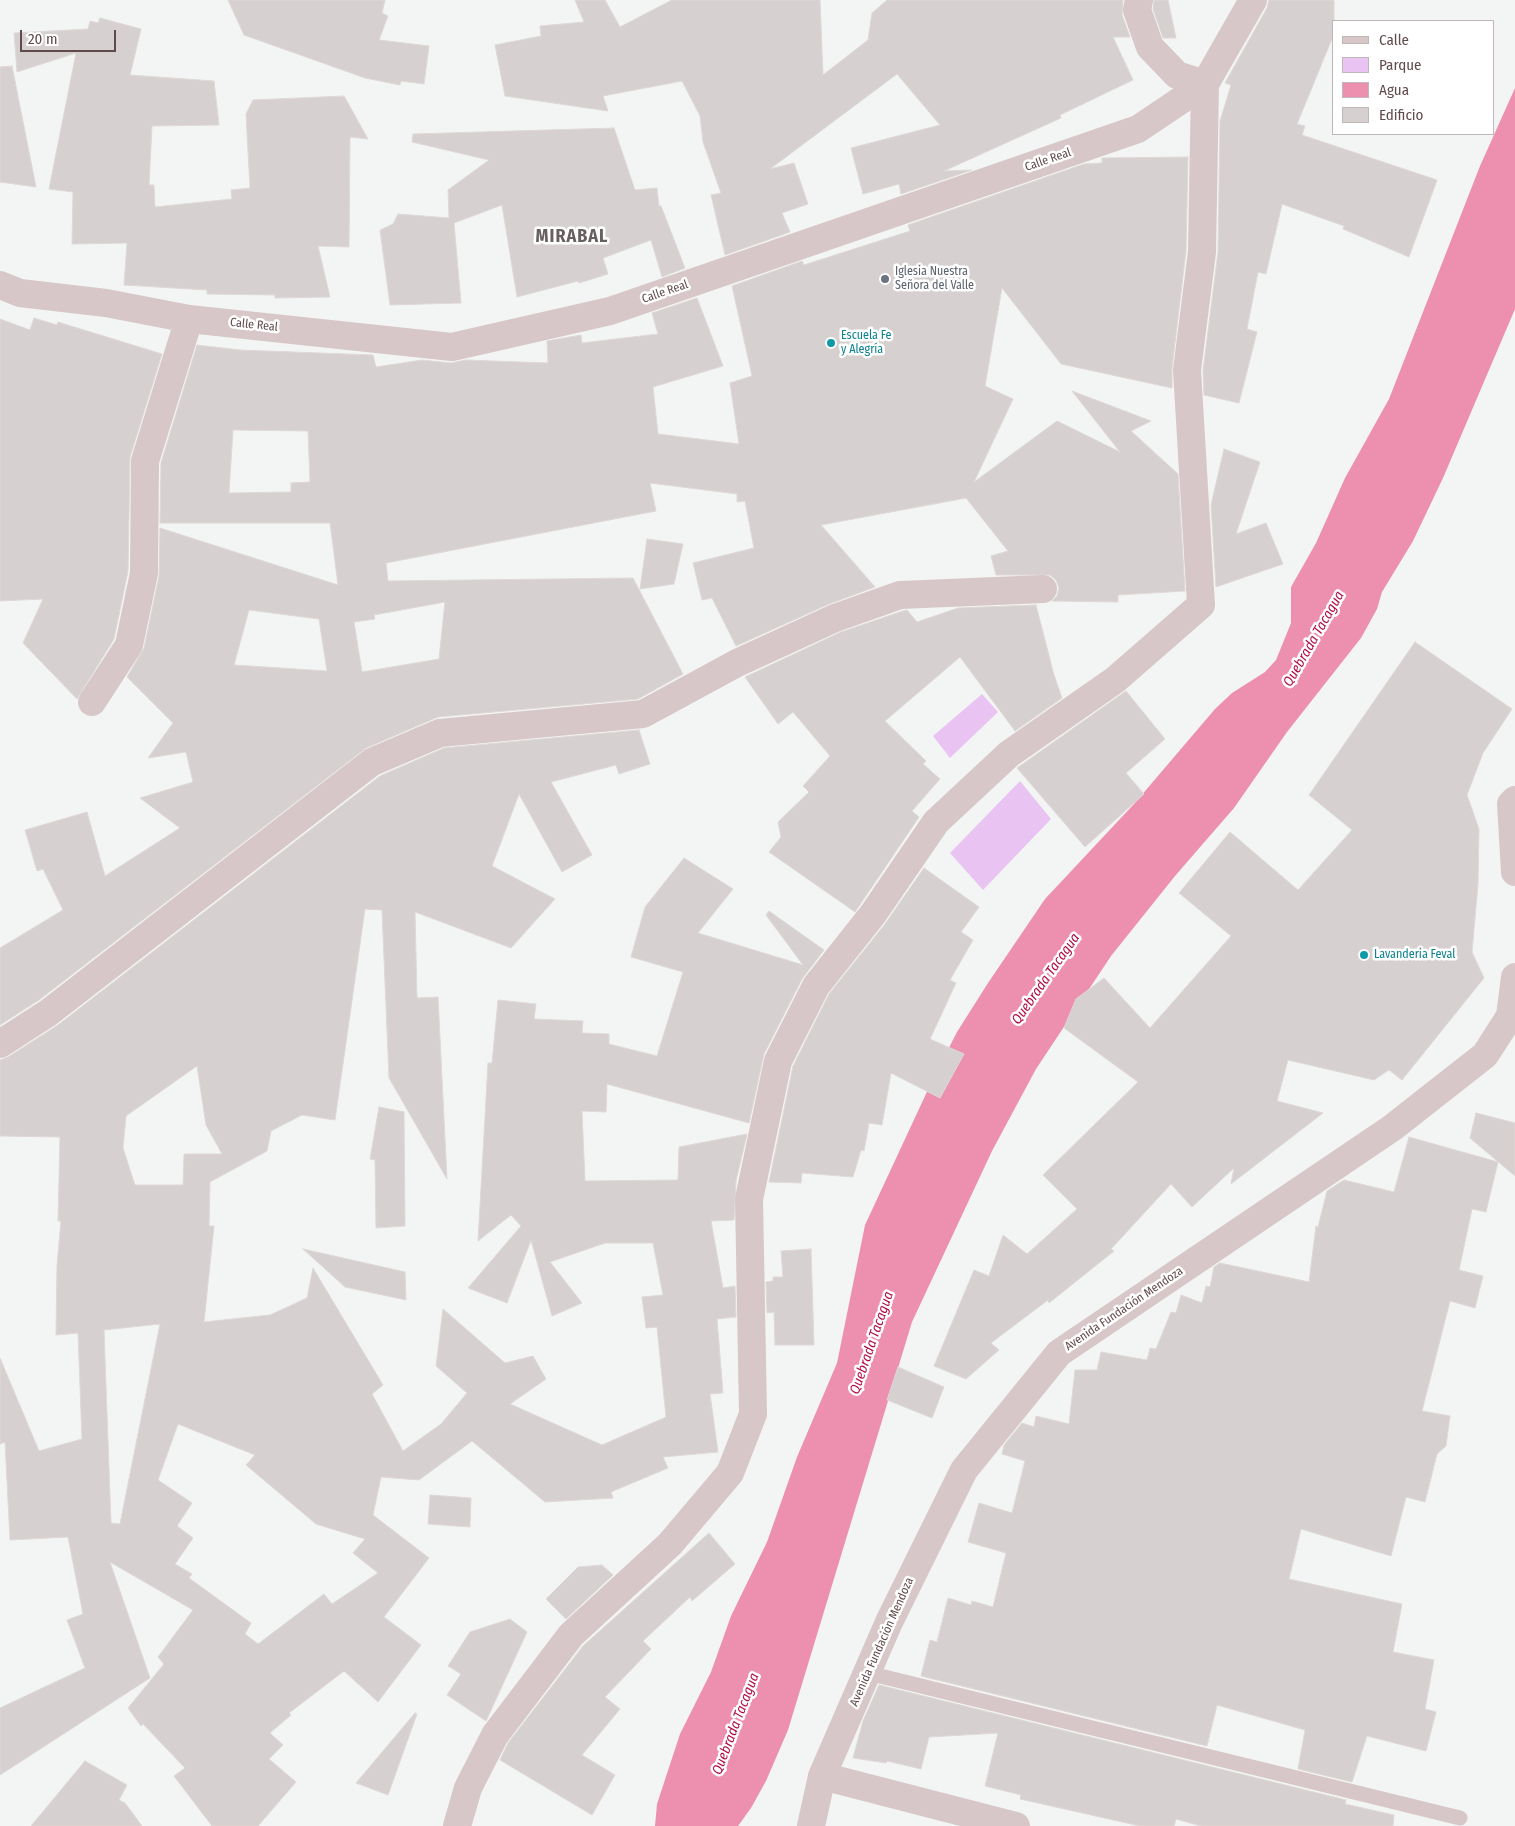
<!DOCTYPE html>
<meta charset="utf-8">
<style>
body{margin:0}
#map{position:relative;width:1515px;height:1826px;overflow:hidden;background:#f3f5f4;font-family:"Fira Sans Condensed",sans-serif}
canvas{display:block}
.legend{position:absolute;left:1332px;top:20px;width:162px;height:115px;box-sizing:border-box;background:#fff;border:1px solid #c0b7b7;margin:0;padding:6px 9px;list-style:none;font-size:15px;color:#614a4c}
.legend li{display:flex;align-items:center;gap:10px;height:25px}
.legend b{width:25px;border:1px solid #c0b7b7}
.scale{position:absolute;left:20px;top:30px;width:96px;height:22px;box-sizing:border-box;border:2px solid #614a4c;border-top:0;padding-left:6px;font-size:15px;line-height:18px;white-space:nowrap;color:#614a4c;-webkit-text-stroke:4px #fff;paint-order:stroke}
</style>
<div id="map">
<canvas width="1515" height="1826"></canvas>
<ul class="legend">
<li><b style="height:6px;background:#d7c7c8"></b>Calle</li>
<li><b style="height:14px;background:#e9c3f1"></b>Parque</li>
<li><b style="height:14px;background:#ed90b0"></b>Agua</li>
<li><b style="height:14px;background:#d7d0d0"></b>Edificio</li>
</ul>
<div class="scale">20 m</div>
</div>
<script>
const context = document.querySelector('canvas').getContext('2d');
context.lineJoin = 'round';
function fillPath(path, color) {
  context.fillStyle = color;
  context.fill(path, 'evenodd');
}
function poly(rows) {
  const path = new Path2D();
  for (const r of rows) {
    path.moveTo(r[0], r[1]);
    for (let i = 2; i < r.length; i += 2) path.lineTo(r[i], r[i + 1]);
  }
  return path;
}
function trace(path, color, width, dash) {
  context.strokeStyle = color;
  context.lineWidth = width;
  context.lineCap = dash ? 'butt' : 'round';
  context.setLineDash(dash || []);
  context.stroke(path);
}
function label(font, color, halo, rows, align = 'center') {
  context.font = font + ' "Fira Sans Condensed",sans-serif';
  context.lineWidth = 5;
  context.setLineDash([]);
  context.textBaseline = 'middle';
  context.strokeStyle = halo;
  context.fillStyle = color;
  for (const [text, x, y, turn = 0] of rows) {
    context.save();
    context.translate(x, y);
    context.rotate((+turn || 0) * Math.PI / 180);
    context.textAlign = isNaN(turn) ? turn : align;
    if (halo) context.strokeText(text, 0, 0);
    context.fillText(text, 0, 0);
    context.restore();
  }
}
fillPath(poly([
 [982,694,998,712,950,758,933,736],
 [1020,781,1051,819,983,890,950,853]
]), '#e9c3f1');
fillPath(poly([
 [1515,88,1515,309,1443,478,1413,541,1382,592,1377,609,1361,638,1287,732,1234,808,1175,876,1111,956,1036,1069,992,1151,912,1322,788,1730,766,1781,751,1808,738,1826,655,1826,657,1804,680,1734,711,1672,731,1616,767,1542,797,1457,837,1363,865,1225,932,1081,957,1032,988,983,1045,899,1134,804,1215,709,1232,693,1265,672,1276,660,1291,623,1291,587,1316,543,1345,478,1389,399,1480,166]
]), '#ed90b0');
const building = poly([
 [228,0,385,0,382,13,388,16,379,40,429,46,424,84,401,81,400,85,365,78,244,35,228,0],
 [575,0,605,0,620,27,672,0,820,0,823,75,868,40,872,13,887,0,1123,0,1122,15,1130,37,1113,37,1133,80,1060,115,1061,118,944,171,972,170,901,194,899,184,863,194,851,148,940,125,897,74,770,169,794,163,808,204,782,213,790,232,725,255,711,195,721,193,703,142,700,116,682,81,603,96,608,111,505,96,495,45,541,36,540,26,584,22,575,0],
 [1154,0,1168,0,1176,38,1163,38,1153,9,1154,0],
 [1269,0,1334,0,1334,34,1297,124,1305,126,1302,135,1437,180,1409,257,1343,229,1344,226,1282,204,1266,274,1258,272,1247,329,1257,332,1239,403,1204,395,1203,371,1218,252,1220,121,1231,85,1225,83,1267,8,1269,0],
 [100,18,141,29,130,75,214,81,219,125,152,126,149,185,154,185,155,207,232,199,231,190,250,188,246,114,253,100,344,96,368,139,350,137,349,247,318,246,330,297,275,298,275,295,207,294,207,290,124,285,127,243,72,244,73,192,49,189,76,53,17,72,14,33,88,29,90,21,98,23,100,18],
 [12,66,36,187,0,182,0,67,12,66],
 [614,128,635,190,657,188,659,206,661,206,685,268,662,277,651,240,603,258,608,274,579,283,578,281,517,297,502,205,454,223,461,303,390,305,380,230,393,224,398,214,449,218,448,190,489,160,412,142,413,134,614,128],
 [1188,157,1186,251,1172,368,1172,388,1061,364,1002,288,985,386,1013,399,974,482,1057,421,1120,452,1072,391,1151,421,1131,431,1178,474,1185,591,1118,595,1118,602,1052,601,1057,596,1059,588,1056,580,1050,575,996,575,991,556,1008,551,966,498,821,525,875,587,829,604,736,646,712,598,702,600,693,563,754,548,745,501,737,502,737,494,650,483,656,511,386,563,388,581,633,578,683,674,638,699,438,717,366,748,39,1000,0,1025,0,948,63,910,43,869,37,871,25,830,87,812,105,876,180,828,140,798,193,782,186,752,148,758,173,723,127,677,144,648,159,576,160,528,338,585,330,523,160,523,161,463,197,345,240,350,373,355,376,367,422,360,451,363,466,360,548,363,547,341,581,335,582,343,658,334,652,313,697,298,723,366,653,387,658,434,739,444,730,383,752,376,732,286,802,261,804,265,910,231,908,225,1084,164,1102,163,1102,158,1188,157],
 [233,430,308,431,310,482,291,483,291,492,229,493,233,430],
 [445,602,439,659,362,672,354,622,375,619,374,615,445,602],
 [249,610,319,619,327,671,234,665,249,610],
 [34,318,57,325,58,322,162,354,130,457,128,571,114,639,77,699,23,643,43,599,0,601,0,319,30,330,34,318],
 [1224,449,1260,462,1236,534,1266,523,1283,564,1216,587,1211,505,1224,449],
 [647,539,683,544,674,584,640,589,647,539],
 [1036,605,1054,675,1062,698,1015,731,960,657,885,721,926,761,923,764,940,779,912,811,919,817,855,912,769,852,781,837,778,822,809,792,803,786,830,756,793,712,778,724,745,677,841,632,903,611,907,610,917,622,958,608,1036,605],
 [1415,642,1512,709,1483,753,1467,795,1479,829,1478,884,1472,952,1484,978,1402,1080,1389,1070,1374,1080,1288,1060,1277,1101,1323,1113,1231,1184,1234,1168,1192,1207,1171,1184,1111,1249,1114,1251,1049,1303,1048,1300,991,1343,999,1350,966,1379,934,1366,974,1270,989,1276,1003,1235,1027,1254,1077,1209,1043,1175,1138,1082,1064,1028,1076,999,1104,978,1150,1028,1231,936,1179,893,1230,832,1298,890,1352,830,1309,795,1415,642],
 [1126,691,1165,739,1126,773,1144,794,1085,847,1017,768,1126,691],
 [639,730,650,764,619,774,616,765,551,782,592,855,562,872,519,794,492,866,555,899,511,948,415,912,417,998,438,997,447,1179,389,1078,382,910,365,909,335,1120,302,1115,271,1131,267,1151,210,1182,209,1226,214,1226,204,1322,270,1315,307,1298,313,1268,383,1385,372,1394,403,1451,441,1424,467,1393,436,1366,443,1309,505,1363,533,1356,546,1379,510,1404,602,1445,666,1417,657,1327,646,1328,642,1297,663,1295,653,1243,605,1243,550,1262,582,1303,552,1316,531,1240,507,1303,468,1288,521,1226,511,1215,478,1241,488,1063,492,1063,498,1000,536,1004,534,1019,583,1021,582,1033,609,1034,609,1044,657,1056,683,972,631,957,645,907,684,858,733,889,698,933,803,965,766,915,769,911,824,950,802,979,764,1054,749,1123,607,1084,606,1112,582,1111,585,1181,678,1180,679,1147,747,1134,736,1181,734,1220,711,1221,723,1288,735,1286,736,1317,717,1319,723,1393,710,1394,718,1452,663,1457,668,1468,611,1492,613,1498,545,1502,472,1441,419,1480,381,1477,373,1515,429,1558,384,1617,421,1645,378,1702,344,1671,289,1713,291,1715,270,1733,283,1745,269,1759,296,1782,258,1826,212,1826,174,1776,185,1768,143,1724,141,1726,128,1708,164,1664,158,1657,193,1610,110,1562,150,1678,0,1775,0,1708,85,1668,67,1620,83,1614,68,1537,10,1540,5,1442,0,1444,0,1358,39,1451,82,1439,78,1333,56,1335,57,1265,61,1221,58,1221,60,1137,0,1136,0,1060,8,1057,58,1025,380,776,444,748,639,730],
 [197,1066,206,1125,222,1154,184,1154,183,1185,135,1185,123,1148,126,1116,197,1066],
 [160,1324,120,1524,111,1523,104,1330,160,1324],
 [178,1424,255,1455,246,1465,316,1524,365,1539,353,1553,378,1573,332,1604,324,1594,258,1644,245,1634,251,1623,189,1578,192,1574,175,1564,193,1538,177,1526,192,1503,158,1480,178,1424],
 [924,868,979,907,961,932,973,940,950,980,956,983,930,1039,964,1054,940,1098,891,1073,882,1125,869,1123,864,1151,861,1150,853,1177,802,1173,801,1183,769,1182,793,1066,829,994,885,924,924,868],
 [379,1107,404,1112,405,1226,376,1228,375,1160,370,1159,379,1107],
 [1476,1113,1515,1123,1515,1176,1470,1138,1476,1113],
 [1409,1137,1498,1162,1486,1212,1472,1209,1459,1270,1483,1276,1475,1308,1450,1301,1422,1411,1450,1416,1446,1446,1437,1454,1425,1502,1406,1497,1391,1556,1301,1529,1289,1579,1402,1604,1393,1652,1434,1660,1425,1709,1436,1712,1426,1751,1367,1736,1352,1782,1298,1769,1305,1730,1217,1705,1207,1746,921,1676,930,1640,937,1642,948,1598,971,1605,972,1601,993,1607,1006,1553,968,1542,979,1503,1012,1513,1025,1461,1002,1454,1004,1445,1022,1423,1034,1427,1036,1416,1069,1424,1075,1370,1097,1370,1101,1352,1147,1360,1150,1348,1156,1349,1171,1312,1176,1313,1181,1295,1202,1303,1206,1286,1210,1287,1214,1267,1220,1263,1309,1282,1316,1226,1318,1227,1327,1191,1344,1180,1394,1192,1409,1137],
 [303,1249,405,1272,406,1300,345,1287,303,1249],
 [811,1249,814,1345,775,1345,774,1312,767,1313,766,1282,773,1281,773,1277,783,1277,781,1251,811,1249],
 [898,1367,944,1387,932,1418,887,1400,898,1367],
 [430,1495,471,1498,470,1527,428,1524,430,1495],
 [709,1533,735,1564,692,1601,690,1597,643,1641,651,1649,605,1697,620,1709,582,1755,615,1775,592,1815,500,1760,508,1743,583,1646,709,1533],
 [602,1565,613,1575,566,1619,546,1599,578,1567,602,1565],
 [510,1619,527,1632,486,1721,447,1695,461,1674,448,1666,470,1632,510,1619],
 [879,1685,1346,1800,1345,1804,1394,1815,1393,1826,1201,1826,1176,1819,1174,1826,1140,1826,1020,1799,1021,1795,985,1786,998,1733,929,1737,921,1769,887,1761,886,1763,853,1758,863,1721,879,1685],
 [415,1713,417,1714,388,1795,356,1783,415,1713],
 [85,1761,127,1785,119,1800,125,1803,142,1826,31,1826,85,1761]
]);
fillPath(building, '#d7d0d0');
trace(building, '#ded8d7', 1);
trace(poly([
 [868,1673,1460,1818]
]), '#d7c7c8', 15);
trace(poly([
 [0,285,20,293,106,303,189,319,452,347,610,311,1138,129,1205,84,1253,0],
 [92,702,129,645,144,573,145,461,189,319],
 [1515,800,1511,804,1515,872],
 [0,1044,48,1013,372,762,440,733,643,714,737,663,835,618,900,595,1043,589],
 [822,1776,1016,1826],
 [457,1826,468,1788,495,1735,571,1635,670,1544,730,1473,753,1414,749,1199,778,1061,816,986,873,914,936,822,1009,754,1115,680,1201,605,1187,370,1202,252,1205,84,1177,75,1150,47,1137,10,1139,0],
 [811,1826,822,1776,889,1622,964,1470,1059,1353,1392,1128,1485,1055,1510,1016,1515,977]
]), '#d7c7c8', 28);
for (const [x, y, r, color] of [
 [885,279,5,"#6b7280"],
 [831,343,5,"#0f9aa8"],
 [1364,955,5,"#0f9aa8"]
]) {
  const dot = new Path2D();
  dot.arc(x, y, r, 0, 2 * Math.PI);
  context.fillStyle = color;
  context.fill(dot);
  trace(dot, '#fff', 2);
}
label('12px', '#614a4c', '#fff', [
 ["Calle Real",1048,160,-19],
 ["Calle Real",665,292,-19],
 ["Calle Real",254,325,6],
 ["Avenida Fundación Mendoza",1124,1309,-34],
 ["Avenida Fundación Mendoza",882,1642,-66]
]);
label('12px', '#5b616d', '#fff', [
 ["Iglesia Nuestra",895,272],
 ["Señora del Valle",895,286]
], 'left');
label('12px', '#0d838f', '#fff', [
 ["Escuela Fe",841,336],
 ["y Alegría",841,350],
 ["Lavanderia Feval",1374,955]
], 'left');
label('italic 14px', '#b20c45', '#fff', [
 ["Quebrada Tacagua",1314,639,-60],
 ["Quebrada Tacagua",1046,979,-55],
 ["Quebrada Tacagua",872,1343,-71],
 ["Quebrada Tacagua",736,1724,-69]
]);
context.letterSpacing = '1px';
label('bold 18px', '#685f5f', '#fff', [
 ["MIRABAL",572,237]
]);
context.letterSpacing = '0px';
</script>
